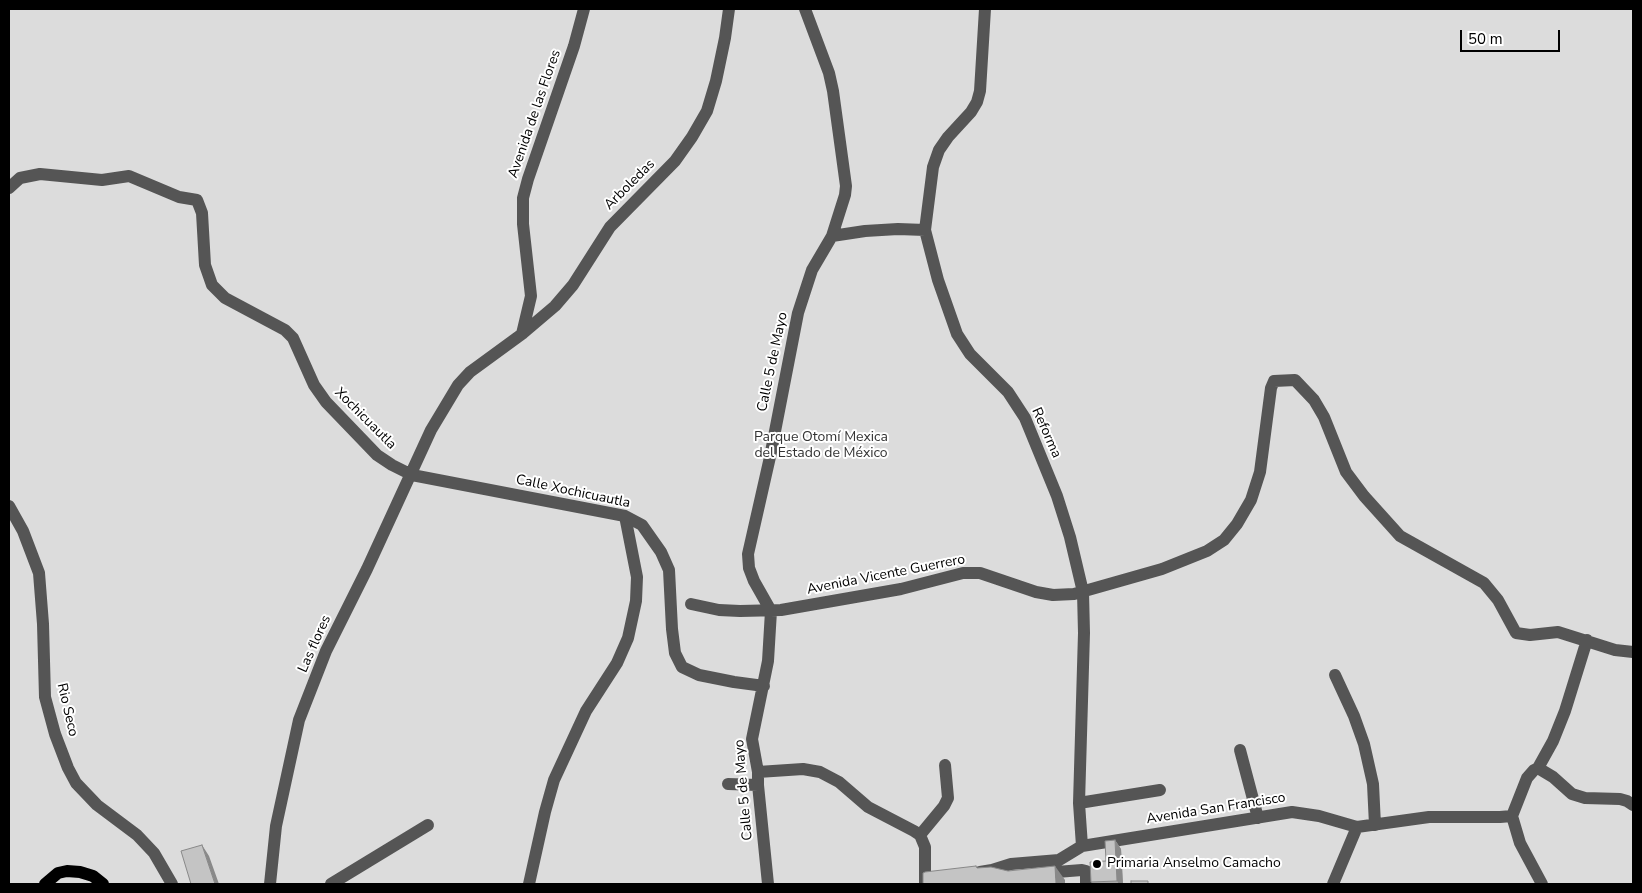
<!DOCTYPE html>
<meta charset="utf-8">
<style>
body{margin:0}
#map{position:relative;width:1642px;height:893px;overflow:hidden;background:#fff;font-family:"Nunito Sans",sans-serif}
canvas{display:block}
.frame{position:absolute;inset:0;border:10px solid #000;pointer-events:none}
.scale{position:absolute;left:1460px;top:30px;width:100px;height:22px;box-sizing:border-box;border:2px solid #000;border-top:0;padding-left:6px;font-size:15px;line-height:18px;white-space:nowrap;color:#000;-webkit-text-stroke:4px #fff;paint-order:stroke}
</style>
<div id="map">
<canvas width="1642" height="893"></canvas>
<div class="frame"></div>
<div class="scale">50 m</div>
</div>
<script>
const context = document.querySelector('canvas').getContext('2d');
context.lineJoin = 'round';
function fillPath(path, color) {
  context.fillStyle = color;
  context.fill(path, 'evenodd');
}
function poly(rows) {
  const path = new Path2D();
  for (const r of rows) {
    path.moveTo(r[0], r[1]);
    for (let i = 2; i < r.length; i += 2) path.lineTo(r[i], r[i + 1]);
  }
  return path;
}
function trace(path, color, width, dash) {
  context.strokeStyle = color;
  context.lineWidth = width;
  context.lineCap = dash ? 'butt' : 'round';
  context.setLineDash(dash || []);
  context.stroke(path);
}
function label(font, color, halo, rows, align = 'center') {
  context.font = font + ' "Nunito Sans",sans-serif';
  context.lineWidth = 4;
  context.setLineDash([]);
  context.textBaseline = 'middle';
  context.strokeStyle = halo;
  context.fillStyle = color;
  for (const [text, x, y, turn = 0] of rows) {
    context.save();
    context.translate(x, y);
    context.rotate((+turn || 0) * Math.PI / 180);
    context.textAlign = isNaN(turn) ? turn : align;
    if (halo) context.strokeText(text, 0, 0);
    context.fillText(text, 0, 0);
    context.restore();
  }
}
fillPath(poly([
 [9,9,1633,9,1633,884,9,884]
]), '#dcdcdc');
const major = poly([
 [45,884,58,873,67,871,80,872,93,876,103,884]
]);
trace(major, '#dbdbdb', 14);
trace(poly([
 [805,9,829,73,833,91,846,186,845,195,832,236],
 [985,9,980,91,977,102,971,112,948,137,939,150,933,167,925,230,938,280,957,334,970,354,1008,392,1025,418,1057,496,1070,537,1083,592,1084,633,1079,803,1082,846],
 [9,188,20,178,40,174,102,180,129,176,179,197,197,200,202,213,205,265,212,285,225,298,285,330,293,338,314,385,326,402,377,455,392,465,412,475,625,516,642,525,661,552,669,570,672,629,675,653,682,667,699,675,734,682,764,686],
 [522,334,531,296,523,224,523,198,528,179,574,46,584,9],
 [9,506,23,531,39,573,43,624,45,697,55,734,68,768,76,783,97,805,137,835,154,853,172,884],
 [691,604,719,610,740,611,781,610,901,589,963,573,980,573,1036,592,1053,595,1074,594,1162,569,1207,551,1224,540,1237,524,1251,500,1260,472,1271,388,1274,381,1295,380,1314,400,1324,417,1346,472,1364,496,1400,536,1484,583,1498,600,1516,633,1530,635,1558,632,1615,650,1633,652],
 [1335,675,1354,716,1364,744,1373,784,1375,825],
 [1240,750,1258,818],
 [1538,768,1553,741,1565,711,1587,640],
 [758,772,803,769,820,772,839,782,868,807,914,831,920,835,925,847,925,884],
 [728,784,758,785],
 [1079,803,1160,790],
 [1512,816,1527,778,1534,770,1538,768,1553,777,1572,794,1585,798,1620,799,1627,801,1633,805],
 [1512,816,1520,843,1542,884],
 [920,835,944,806,948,798,945,765],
 [980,872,992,870,1011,864,1059,860,1082,846,1292,812,1319,816,1357,827,1429,817,1500,817,1512,816],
 [1044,873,1082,870,1086,871,1086,884],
 [270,884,276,826,299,720,326,651,367,569,431,430,458,385,470,372,522,334,555,306,573,285,610,227,675,161,692,137,707,111,716,81,725,38,729,9],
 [331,884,428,825],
 [529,884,545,812,554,780,586,711,617,663,628,638,636,601,637,577,625,516],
 [768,884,758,785,758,772,752,739,768,661,771,611,754,581,749,568,748,554,770,457,798,313,812,270,832,236,865,231,898,229,925,230],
 [1333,884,1357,827]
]), '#555', 12);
trace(major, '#000', 12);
fillPath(poly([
 [1115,840,1121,849,1123,884,1093,884,1091,882,1106,861]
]), '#a9a9a9');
fillPath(poly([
 [1115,840,1121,849,1123,884,1119,884,1117,881],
 [202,845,209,856,219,884,215,884],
 [1055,866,1065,880,1065,884,1056,884]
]), '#898989');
const building = poly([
 [1115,840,1117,881,1091,882,1090,862,1106,861,1105,841,1115,840],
 [202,845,215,884,191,884,181,851,202,845],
 [976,866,977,868,991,867,1008,871,1055,866,1056,884,923,884,923,873,925,872,976,866],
 [1131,881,1148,881,1148,884,1131,884,1131,881]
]);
fillPath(building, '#c4c4c4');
trace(building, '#898989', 1);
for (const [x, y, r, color] of [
 [1097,864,5,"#000"]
]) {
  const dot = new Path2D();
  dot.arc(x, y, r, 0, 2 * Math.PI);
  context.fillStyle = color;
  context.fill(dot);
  trace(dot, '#fff', 2);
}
label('14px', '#000', '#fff', [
 ["Avenida de las Flores",535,114,-71],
 ["Arboledas",630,185,-45],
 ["Calle 5 de Mayo",773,362,-78],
 ["Xochicuautla",365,419,45],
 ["Reforma",1046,433,66],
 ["Calle Xochicuautla",573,492,12],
 ["Avenida Vicente Guerrero",886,575,-11],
 ["Las flores",315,644,-66],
 ["Rio Seco",67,710,77],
 ["Calle 5 de Mayo",744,790,-95],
 ["Avenida San Francisco",1216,809,-9]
]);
label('14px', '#333', '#fff', [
 ["Parque Otomí Mexica",821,438],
 ["del Estado de México",821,454]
]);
label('14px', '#000', '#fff', [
 ["Primaria Anselmo Camacho",1107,864]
], 'left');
</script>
